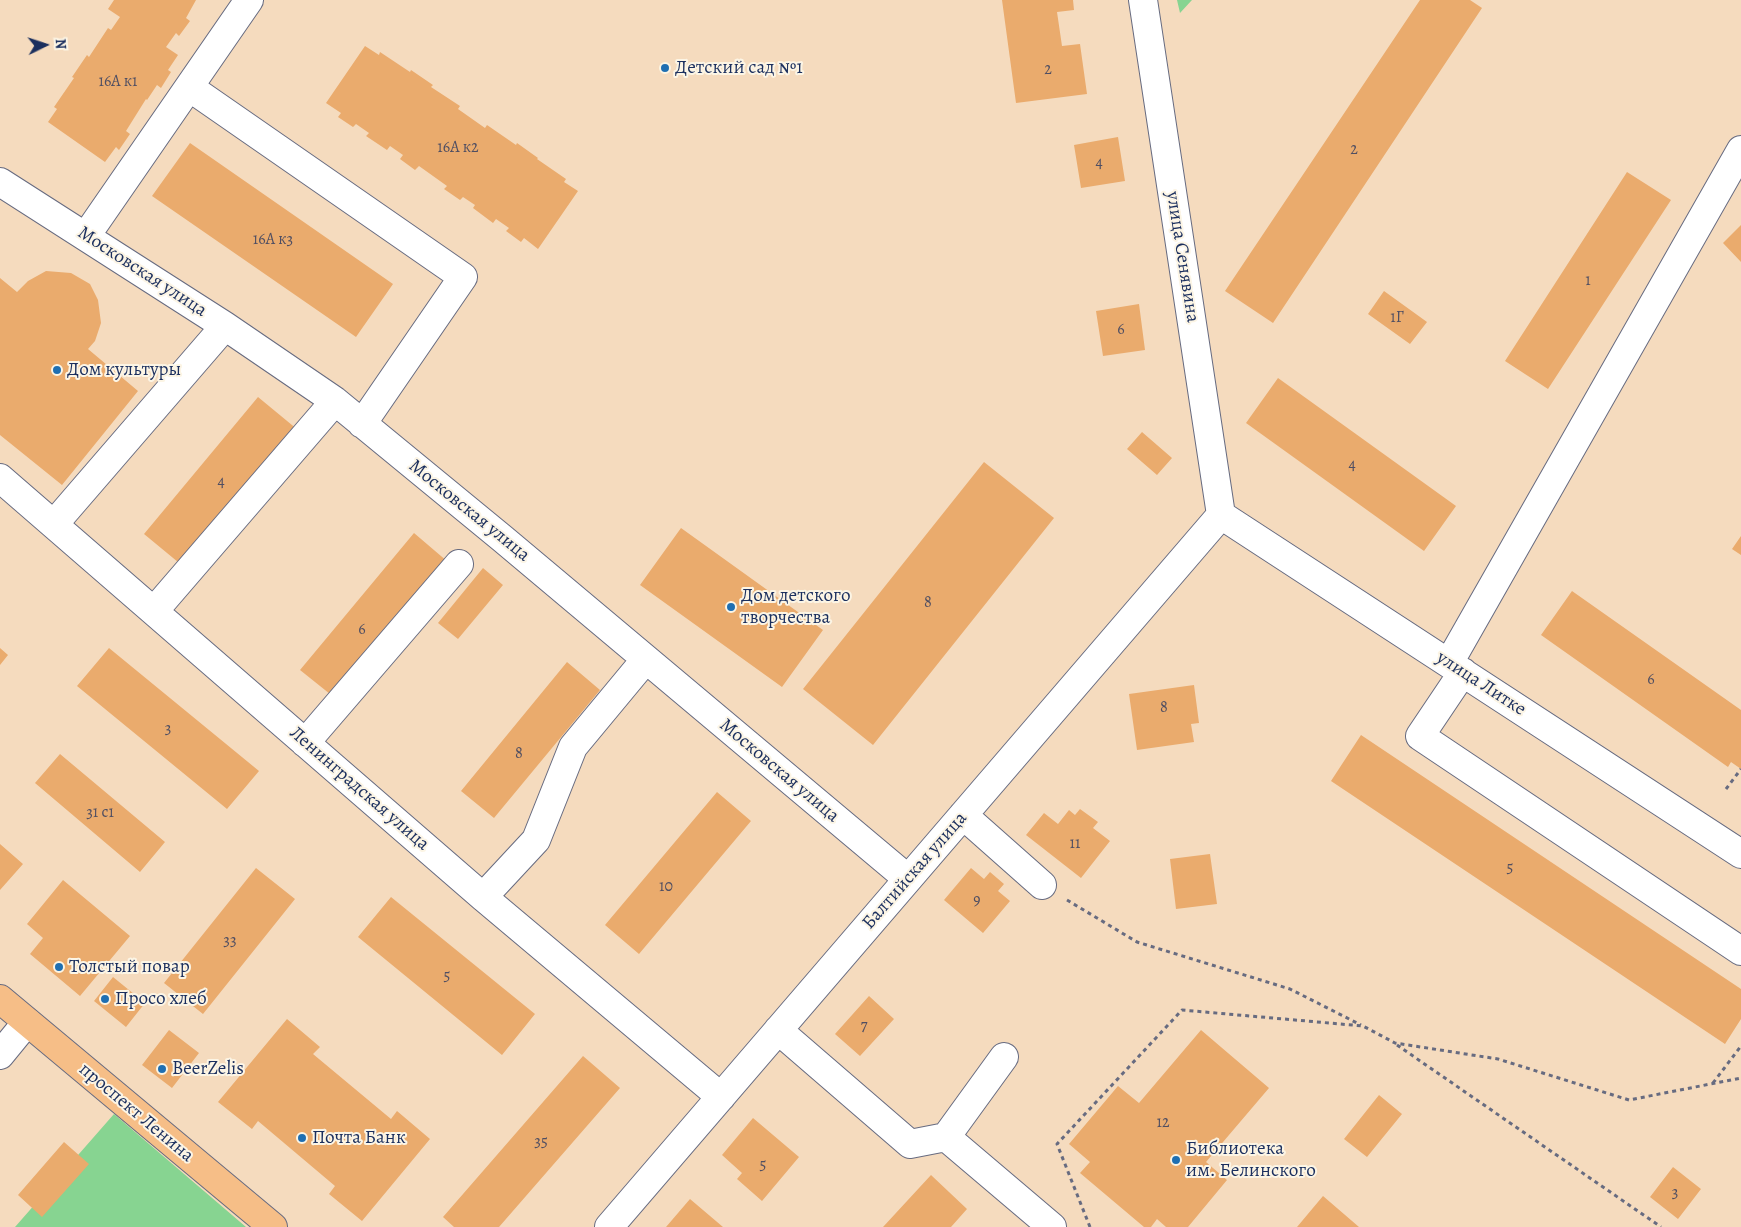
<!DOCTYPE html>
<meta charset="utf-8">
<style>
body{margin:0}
#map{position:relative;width:1741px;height:1227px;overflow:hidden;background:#f5dbbe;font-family:Alegreya,serif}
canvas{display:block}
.north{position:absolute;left:20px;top:20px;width:50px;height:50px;-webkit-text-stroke:4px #fcf5e5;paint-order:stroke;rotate:86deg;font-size:14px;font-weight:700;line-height:20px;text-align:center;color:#1b2f5e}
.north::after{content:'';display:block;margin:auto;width:18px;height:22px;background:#1b2f5e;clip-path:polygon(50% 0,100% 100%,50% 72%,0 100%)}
</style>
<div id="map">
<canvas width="1741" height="1227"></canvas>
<div class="north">N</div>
</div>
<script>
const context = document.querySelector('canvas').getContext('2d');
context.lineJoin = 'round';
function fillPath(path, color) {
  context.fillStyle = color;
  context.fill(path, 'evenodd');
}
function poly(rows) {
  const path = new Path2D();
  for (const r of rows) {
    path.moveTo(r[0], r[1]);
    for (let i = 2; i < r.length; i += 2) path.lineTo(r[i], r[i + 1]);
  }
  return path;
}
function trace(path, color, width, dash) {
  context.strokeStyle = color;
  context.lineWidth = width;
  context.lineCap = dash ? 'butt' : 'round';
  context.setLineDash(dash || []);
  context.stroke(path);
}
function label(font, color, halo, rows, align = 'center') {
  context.font = font + ' Alegreya,serif';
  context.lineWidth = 4;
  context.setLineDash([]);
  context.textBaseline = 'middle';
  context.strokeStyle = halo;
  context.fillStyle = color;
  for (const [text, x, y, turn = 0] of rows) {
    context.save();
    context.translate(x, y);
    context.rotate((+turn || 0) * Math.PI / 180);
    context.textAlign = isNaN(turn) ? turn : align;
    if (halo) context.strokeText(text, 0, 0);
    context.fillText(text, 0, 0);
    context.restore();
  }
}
fillPath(poly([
 [1177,0,1192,0,1180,13],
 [114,1114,246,1227,15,1227]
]), '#87d491');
fillPath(poly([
 [114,0,196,0,186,18,190,21,179,36,176,33,166,47,178,55,168,70,171,72,161,88,157,85,147,100,146,99,126,131,130,134,119,150,116,147,105,162,48,122,57,109,54,107,74,78,72,77,87,55,89,57,108,28,111,30,120,17,108,9],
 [1002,0,1073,0,1074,10,1057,12,1062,46,1080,44,1087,94,1016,103],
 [1420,0,1470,0,1482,8,1273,323,1225,291],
 [365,46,379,55,380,52,410,72,411,70,433,85,431,87,460,106,458,109,485,128,487,125,516,145,517,143,538,158,537,159,566,179,564,182,578,191,538,249,524,238,521,242,506,231,509,228,496,219,493,223,473,208,475,205,463,197,460,200,444,189,447,186,419,166,415,170,400,159,403,155,390,146,387,150,366,136,369,133,356,124,353,127,338,117,341,113,326,103],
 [1118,137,1125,181,1081,188,1074,145],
 [190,143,393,284,356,337,152,196],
 [1627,172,1671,200,1548,389,1505,361],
 [1741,225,1741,262,1723,243],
 [46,271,71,273,90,284,98,300,101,323,95,341,88,349,138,391,62,485,0,435,0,278,17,292,28,281],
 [1384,291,1427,322,1410,344,1368,314],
 [1139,304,1145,350,1103,356,1096,311],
 [1278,378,1456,506,1424,551,1246,423],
 [258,397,298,430,184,567,144,534],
 [1142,432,1172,458,1157,475,1127,449],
 [984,462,1054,518,873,745,803,689],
 [681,528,823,630,782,687,640,585],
 [414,533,448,562,335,698,300,670],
 [1741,536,1741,555,1732,549],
 [483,568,503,585,458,639,438,623],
 [1572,591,1741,710,1741,769,1731,762,1728,767,1541,635],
 [0,648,8,655,0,665],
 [109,648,259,771,227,809,77,686],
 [567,662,600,690,494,818,461,791],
 [1194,685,1199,723,1191,724,1194,742,1137,750,1129,694],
 [1361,735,1741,989,1741,1019,1725,1044,1331,781],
 [60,754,165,842,140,872,35,783],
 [717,792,751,821,639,954,605,925],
 [1080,809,1098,822,1093,828,1110,841,1081,878,1026,835,1044,813,1058,824,1069,810,1075,815],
 [0,844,23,864,0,890],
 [1210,854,1217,904,1176,909,1170,859],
 [256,868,295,899,203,1014,164,983],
 [971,868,984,879,990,872,1004,884,998,891,1010,901,983,933,944,900],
 [63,880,130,936,80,996,30,954,43,938,27,924],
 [391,897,535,1014,502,1055,358,937],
 [113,977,145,1003,126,1027,94,1001],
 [869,996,894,1019,860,1056,835,1034],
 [287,1019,320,1047,313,1054,391,1119,397,1111,430,1139,362,1221,329,1194,335,1186,258,1121,252,1129,218,1102],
 [169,1030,199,1053,172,1088,142,1065],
 [1201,1030,1269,1088,1206,1162,1227,1180,1188,1227,1166,1227,1157,1219,1151,1227,1144,1227,1080,1173,1090,1162,1069,1144,1118,1086,1139,1103],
 [583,1056,620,1088,499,1227,454,1227,443,1217],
 [1379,1095,1402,1114,1367,1157,1344,1139],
 [753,1118,799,1157,762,1201,737,1179,742,1173,722,1155],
 [64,1142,89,1164,42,1217,18,1195],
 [1673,1167,1701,1189,1678,1219,1650,1197],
 [931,1175,967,1209,951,1227,883,1227],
 [1323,1196,1359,1227,1297,1227],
 [690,1199,723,1227,666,1227]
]), '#eaab6d');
const minor = poly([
 [1143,0,1221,515],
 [189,87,463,277,362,424],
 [0,182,225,326,335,401,503,539,908,879],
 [86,236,249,0],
 [0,478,483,897,721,1097],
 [1221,515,1741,854],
 [54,524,225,326],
 [154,611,335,401],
 [1449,663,1741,150],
 [1463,672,1420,736,1741,951],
 [305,743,459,564],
 [963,815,1042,885],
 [483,897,536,840,573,747,646,659],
 [778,1030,910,1144,946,1137,1004,1057],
 [0,1055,27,1022],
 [946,1137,1052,1227],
 [609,1227,1221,515]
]);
const major = poly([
 [0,999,273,1227]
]);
trace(minor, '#676b80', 30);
trace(major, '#676b80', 30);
trace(poly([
 [1726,789,1741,769],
 [1067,900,1137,942,1290,989,1361,1025],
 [1397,1045,1661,1227],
 [1713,1083,1741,1046],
 [1090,1227,1057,1144,1182,1010,1363,1026,1395,1043,1498,1059,1629,1100,1741,1078]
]), '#676b80', 3, [4, 4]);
trace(minor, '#fff', 28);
trace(major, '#f6be87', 28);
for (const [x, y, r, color] of [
 [665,68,5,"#1f6fb2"],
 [57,370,5,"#1f6fb2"],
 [731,607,5,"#1f6fb2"],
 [59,967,5,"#1f6fb2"],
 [105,999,5,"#1f6fb2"],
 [162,1069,5,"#1f6fb2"],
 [302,1138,5,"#1f6fb2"],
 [1176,1160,5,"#1f6fb2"]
]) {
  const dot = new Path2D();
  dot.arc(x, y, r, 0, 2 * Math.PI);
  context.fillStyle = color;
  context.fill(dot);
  trace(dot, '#fcf5e5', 2);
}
label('16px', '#4f4e62', null, [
 ["2",1048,70],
 ["16А к1",118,82],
 ["16А к2",458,148],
 ["2",1354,150],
 ["4",1099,163],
 ["16А к3",273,240],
 ["1",1588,281],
 ["1Г",1397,318],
 ["6",1121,330],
 ["4",1352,465],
 ["4",221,482],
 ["8",928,603],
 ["6",362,630],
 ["6",1651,680],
 ["8",1164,708],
 ["3",168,729],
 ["8",519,754],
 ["31 с1",100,813],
 ["11",1075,844],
 ["5",1510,868],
 ["10",666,887],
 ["9",977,901],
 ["33",230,941],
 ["5",447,976],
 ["7",864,1026],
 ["12",1163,1123],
 ["35",541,1142],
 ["5",763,1165],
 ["3",1675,1193]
]);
label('19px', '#1b2f5e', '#fcf5e5', [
 ["Детский сад №1",675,68],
 ["Дом культуры",67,370],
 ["Дом детского",741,596],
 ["творчества",741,618],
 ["Толстый повар",69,967],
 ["Просо хлеб",115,999],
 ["BeerZelis",172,1069],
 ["Почта Банк",312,1138],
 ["Библиотека",1186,1149],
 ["им. Белинского",1186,1171]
], 'left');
label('19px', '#1b2f5e', '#fcf5e5', [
 ["улица Сенявина",1182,257,81],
 ["Московская улица",142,272,33],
 ["Московская улица",469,511,39],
 ["улица Литке",1481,684,33],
 ["Московская улица",779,771,40],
 ["Ленинградская улица",359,789,41],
 ["Балтийская улица",915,871,-49],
 ["проспект Ленина",136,1113,40]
]);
</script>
